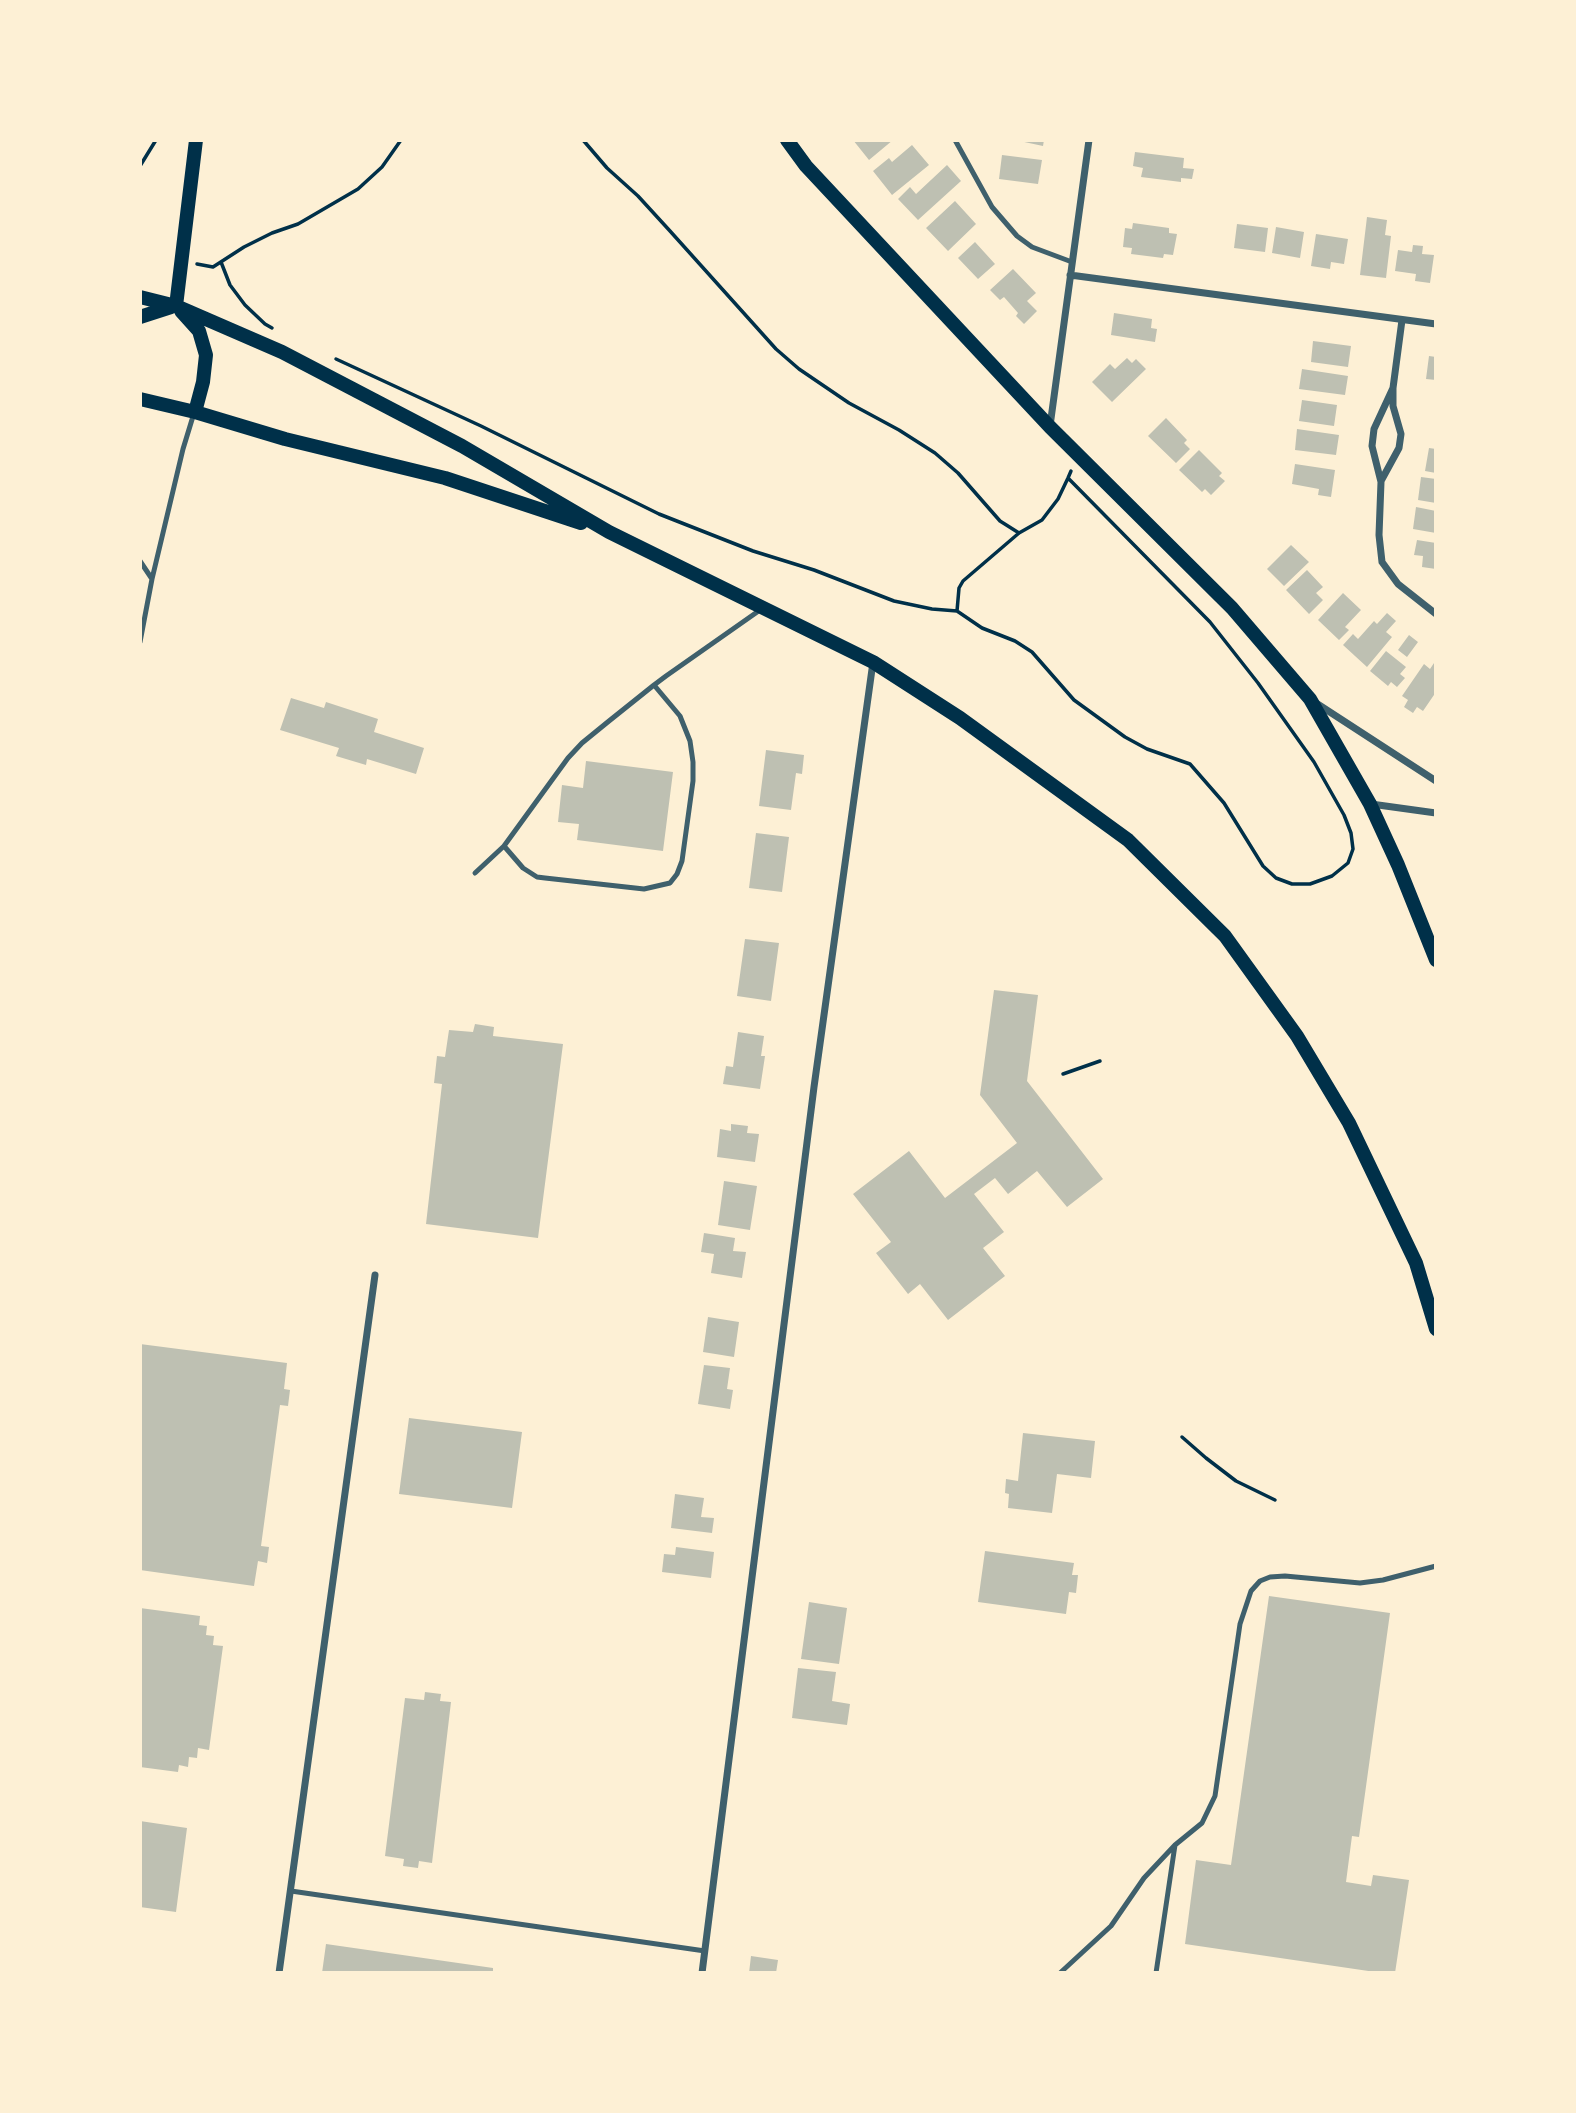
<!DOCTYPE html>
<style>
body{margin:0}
#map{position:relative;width:1576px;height:2113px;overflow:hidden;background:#fdf0d5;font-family:Karla,sans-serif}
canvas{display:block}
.frame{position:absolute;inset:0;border:142px solid #fdf0d5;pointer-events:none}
</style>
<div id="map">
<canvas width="1576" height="2113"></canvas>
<div class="frame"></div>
</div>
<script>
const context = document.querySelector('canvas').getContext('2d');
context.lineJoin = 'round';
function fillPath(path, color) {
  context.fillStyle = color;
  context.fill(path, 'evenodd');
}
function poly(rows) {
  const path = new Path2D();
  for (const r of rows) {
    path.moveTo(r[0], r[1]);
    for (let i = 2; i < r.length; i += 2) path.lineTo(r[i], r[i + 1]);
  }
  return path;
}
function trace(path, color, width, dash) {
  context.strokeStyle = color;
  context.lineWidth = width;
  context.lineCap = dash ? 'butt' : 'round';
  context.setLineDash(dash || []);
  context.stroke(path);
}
fillPath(poly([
 [853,140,893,140,869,160],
 [1015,140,1044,140,1043,146],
 [912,145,929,165,892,195,873,171,889,158,892,162],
 [1135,152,1184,158,1183,168,1194,169,1192,179,1181,178,1181,182,1141,177,1143,168,1133,166],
 [1002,155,1042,160,1038,184,999,179],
 [947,165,961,181,918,220,898,199,910,187,916,194],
 [955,201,976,224,948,251,926,228],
 [1367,217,1387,220,1385,235,1391,236,1386,278,1360,275],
 [1133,223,1169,228,1169,233,1177,234,1173,255,1164,254,1163,258,1131,254,1132,248,1123,247,1125,228,1132,229],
 [1237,224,1268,228,1265,252,1234,248],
 [1276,227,1304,232,1300,258,1272,253],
 [1316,234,1348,239,1344,264,1331,262,1330,269,1311,266],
 [975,242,995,264,978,279,958,258],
 [1413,245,1423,246,1422,254,1434,255,1430,283,1415,281,1416,274,1395,271,1398,250,1412,252],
 [1013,269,1036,293,1027,301,1037,311,1024,324,1016,316,1018,313,1004,297,1000,300,990,290],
 [1114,313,1152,319,1151,328,1157,329,1155,342,1111,335],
 [1313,341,1351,346,1348,367,1311,362],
 [1429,356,1436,357,1436,380,1426,379],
 [1127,358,1132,363,1136,359,1146,369,1112,402,1092,382,1110,364,1115,369],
 [1302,369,1348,376,1345,395,1299,389],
 [1302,400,1337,405,1334,426,1299,421],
 [1166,418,1187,440,1184,443,1190,449,1176,463,1148,436],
 [1297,429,1339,435,1336,455,1295,450],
 [1429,448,1436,449,1436,473,1425,471],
 [1199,450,1222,473,1219,476,1225,481,1211,495,1205,489,1202,492,1179,470],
 [1295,464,1335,470,1331,497,1318,495,1319,489,1292,484],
 [1421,477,1436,479,1436,503,1418,500],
 [1416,507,1436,511,1436,533,1413,529],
 [1417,540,1436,543,1436,569,1422,567,1423,556,1414,555],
 [1291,545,1309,562,1284,586,1267,569],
 [1307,570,1323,587,1316,593,1323,600,1309,614,1286,590],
 [1343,593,1361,610,1345,627,1349,630,1339,640,1318,620],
 [1387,613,1396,621,1386,632,1392,637,1367,667,1343,645,1353,634,1358,639,1374,621,1377,624],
 [1409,635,1418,642,1407,657,1398,650],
 [1386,651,1406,667,1400,674,1405,678,1397,687,1391,682,1388,686,1370,671],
 [1436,660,1436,692,1423,711,1417,707,1413,713,1404,707,1408,700,1402,696,1424,664,1430,669],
 [291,698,324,708,326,702,378,719,374,732,424,748,416,774,367,759,366,765,336,756,339,748,280,730],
 [766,750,804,755,802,774,796,773,791,810,759,806],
 [586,761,673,772,663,851,577,840,579,824,558,822,562,785,583,788],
 [756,833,789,837,782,892,749,888],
 [745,939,779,943,771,1001,737,996],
 [994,990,1038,995,1027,1081,1103,1179,1067,1207,1037,1171,1008,1194,995,1178,974,1194,1004,1232,983,1248,1005,1276,948,1320,920,1284,908,1294,876,1253,891,1242,853,1194,909,1151,945,1198,1017,1143,980,1095],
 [475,1024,494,1027,493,1036,563,1044,538,1238,426,1224,442,1084,434,1083,437,1056,445,1057,449,1030,473,1032],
 [738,1032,764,1036,761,1056,765,1056,760,1089,723,1084,726,1066,733,1067],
 [731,1124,748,1126,747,1133,759,1134,755,1162,717,1157,720,1129,731,1131],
 [724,1181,757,1186,750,1230,718,1225],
 [704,1233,735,1238,733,1251,746,1252,742,1278,711,1273,714,1254,701,1252],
 [708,1317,739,1322,734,1357,703,1352],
 [140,1344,287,1363,284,1389,290,1390,288,1406,280,1405,261,1546,269,1547,267,1563,258,1561,254,1586,140,1570],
 [704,1365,730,1368,727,1389,733,1390,730,1409,698,1404],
 [409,1418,522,1432,512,1508,399,1494],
 [1023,1433,1095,1441,1091,1478,1057,1474,1052,1513,1008,1508,1009,1494,1005,1493,1006,1479,1018,1481],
 [675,1494,704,1498,701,1517,714,1518,712,1533,671,1528],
 [676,1547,714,1552,711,1578,662,1572,664,1554,675,1555],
 [985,1551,1074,1563,1072,1575,1078,1575,1076,1593,1069,1592,1066,1614,978,1602],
 [1269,1596,1390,1613,1359,1837,1352,1836,1346,1882,1371,1886,1373,1875,1409,1880,1395,1973,1382,1973,1185,1944,1196,1860,1231,1865],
 [809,1602,847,1608,839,1664,801,1659],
 [140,1608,200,1616,199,1625,207,1626,206,1635,214,1636,213,1645,223,1646,209,1750,198,1748,197,1758,189,1757,188,1767,179,1765,178,1772,140,1767],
 [798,1668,836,1672,832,1701,850,1704,847,1725,792,1718],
 [425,1692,441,1694,440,1701,451,1702,432,1863,419,1861,418,1868,403,1866,404,1859,385,1856,405,1698,424,1700],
 [140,1821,187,1828,176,1912,140,1907],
 [326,1944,493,1968,493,1973,322,1973],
 [751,1956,778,1960,776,1973,749,1973]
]), '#bec0b2');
trace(poly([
 [583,140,607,168,638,196,670,231,776,349,799,369,849,403,899,430,935,453,958,473,1000,521,1019,533],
 [140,166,156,140],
 [221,262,230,285,245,305,265,324,272,328],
 [197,264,213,267,244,247,272,233,298,224,358,189,382,167,401,140],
 [336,359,481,426,659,514,753,551,814,570,894,601,932,609,957,611],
 [1068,478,1210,622,1258,683,1314,762,1344,815,1351,833,1353,849,1348,863,1332,876,1310,884,1292,884,1276,878,1263,866,1224,803,1190,764,1147,749,1125,737,1074,700,1032,652,1015,641,982,628,957,611,959,588,963,581,1019,533,1042,520,1058,499,1068,478,1071,471],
 [1063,1074,1100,1061],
 [1182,1437,1206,1458,1236,1481,1275,1500]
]), '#003049', 3.5);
trace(poly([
 [955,140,992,207,1017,236,1032,247,1072,262],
 [140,561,152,579,183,449,194,413],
 [140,642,152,579],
 [654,685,680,716,690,741,693,762,693,781,682,861,677,874,670,883,644,889,545,878,537,877,523,868,504,846,568,758,582,743,609,721,654,685,666,676,760,610],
 [475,873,504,846],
 [291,1891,705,1951],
 [1060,1973,1111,1926,1144,1878,1175,1845,1202,1823,1215,1796,1240,1624,1251,1591,1260,1581,1270,1577,1285,1576,1360,1583,1383,1580,1436,1566],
 [1156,1973,1175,1845]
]), '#3f606c', 5);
trace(poly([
 [1070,275,1436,324],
 [1393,388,1374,429,1372,446,1381,482,1379,535,1382,562,1398,584,1436,614],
 [1050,426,1089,140],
 [1381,481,1399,448,1401,434,1393,406,1393,388,1402,320],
 [1316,703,1436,781],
 [1371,804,1436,813],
 [279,1973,375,1275],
 [702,1973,814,1087,873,662]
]), '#3f606c', 7);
trace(poly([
 [787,140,806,166,1050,427,1232,608,1310,699,1370,804,1398,865,1436,960],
 [140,297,176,306,282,352,462,446,609,532,873,662,960,718,1128,840,1225,936,1297,1036,1349,1123,1416,1263,1436,1329],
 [176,306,196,140],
 [181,311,199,331,206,355,203,382,195,412],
 [140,317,171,307],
 [140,399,195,412,285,439,445,478,581,523]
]), '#003049', 14);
</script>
